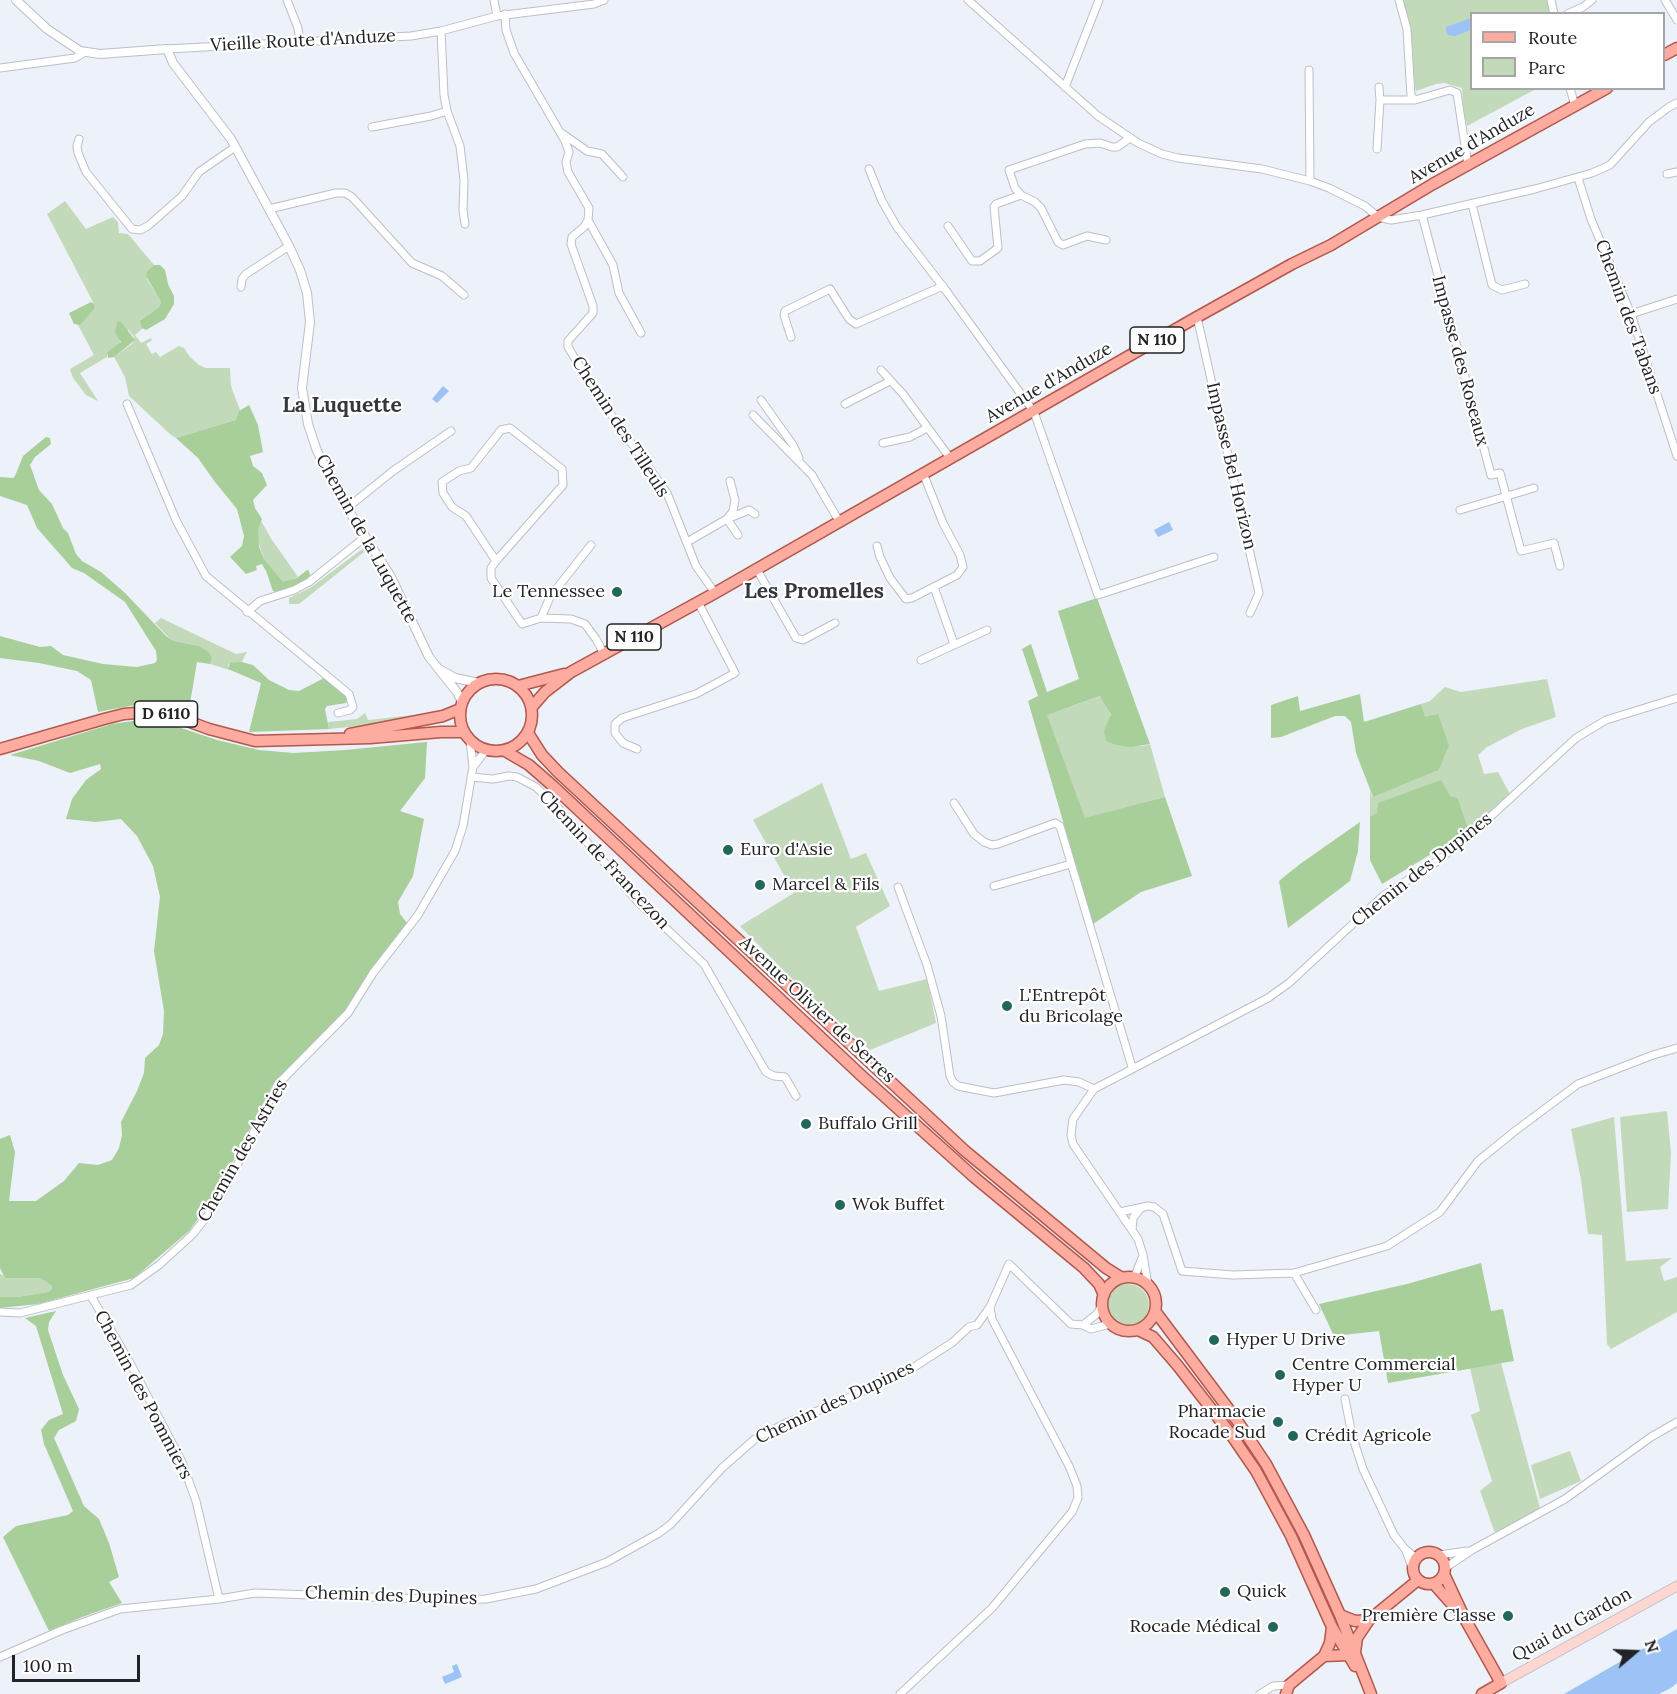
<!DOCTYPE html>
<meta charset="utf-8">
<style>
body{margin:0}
#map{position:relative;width:1677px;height:1694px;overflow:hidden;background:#edf1f9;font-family:Lora,serif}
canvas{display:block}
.legend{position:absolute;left:1470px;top:12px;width:195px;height:78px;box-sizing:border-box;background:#fefefe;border:2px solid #a6a6a8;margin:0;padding:8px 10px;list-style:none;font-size:18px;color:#222326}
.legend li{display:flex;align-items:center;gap:12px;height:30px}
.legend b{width:30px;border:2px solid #a6a6a8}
.north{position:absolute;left:1605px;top:1622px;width:60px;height:60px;-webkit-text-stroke:4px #fefefe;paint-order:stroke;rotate:71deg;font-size:16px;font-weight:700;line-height:24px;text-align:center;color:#222326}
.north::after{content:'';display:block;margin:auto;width:21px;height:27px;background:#222326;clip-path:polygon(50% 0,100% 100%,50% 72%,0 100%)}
.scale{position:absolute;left:12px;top:1655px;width:128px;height:27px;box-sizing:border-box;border:3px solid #222326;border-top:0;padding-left:8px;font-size:18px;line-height:21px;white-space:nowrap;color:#222326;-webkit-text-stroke:4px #fefefe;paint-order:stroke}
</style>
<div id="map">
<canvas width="1677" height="1694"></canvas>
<ul class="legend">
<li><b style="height:8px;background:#ffaca0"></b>Route</li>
<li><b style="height:16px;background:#c3daba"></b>Parc</li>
</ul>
<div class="north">N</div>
<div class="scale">100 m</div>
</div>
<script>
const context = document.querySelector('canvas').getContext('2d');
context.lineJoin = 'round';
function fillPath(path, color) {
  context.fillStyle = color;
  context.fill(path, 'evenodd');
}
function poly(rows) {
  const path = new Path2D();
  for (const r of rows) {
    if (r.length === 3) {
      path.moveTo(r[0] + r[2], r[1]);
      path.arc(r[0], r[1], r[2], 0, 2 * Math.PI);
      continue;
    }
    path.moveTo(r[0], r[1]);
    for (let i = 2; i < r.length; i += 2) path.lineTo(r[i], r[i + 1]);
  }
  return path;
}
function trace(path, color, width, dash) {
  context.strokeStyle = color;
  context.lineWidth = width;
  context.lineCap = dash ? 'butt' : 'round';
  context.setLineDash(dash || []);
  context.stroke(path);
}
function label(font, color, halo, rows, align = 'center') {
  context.font = font + ' Lora,serif';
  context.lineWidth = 4.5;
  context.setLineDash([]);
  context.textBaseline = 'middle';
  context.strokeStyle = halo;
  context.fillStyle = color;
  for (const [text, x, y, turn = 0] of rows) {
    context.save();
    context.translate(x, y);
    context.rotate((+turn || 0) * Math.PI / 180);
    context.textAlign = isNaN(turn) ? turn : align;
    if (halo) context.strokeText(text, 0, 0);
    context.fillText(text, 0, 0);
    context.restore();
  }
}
fillPath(poly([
 [1401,0,1548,0,1551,13,1472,14,1472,88,1536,89,1467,126,1463,107,1462,88,1444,83,1436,84,1416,91,1411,65,1413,51],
 [65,201,86,229,113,217,118,222,119,233,128,234,154,265,147,271,147,279,161,302,159,307,141,320,143,328,135,335,141,343,151,338,152,340,146,344,152,354,156,352,160,357,179,346,184,348,190,357,199,365,206,368,230,368,231,386,240,410,236,420,176,438,171,435,129,396,125,377,114,357,133,343,134,337,129,330,115,333,121,340,119,344,107,352,107,357,80,373,98,401,86,395,73,378,70,369,94,355,78,325,94,309,93,302,47,214],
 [261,521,272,540,298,577,283,583,264,559,258,541,258,530],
 [365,547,368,549,299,604,289,604,289,598,310,588],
 [161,618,236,654,247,652,241,663,230,663,228,665,230,670,210,664,212,658,209,653,199,646,174,641,166,635,155,623],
 [1547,679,1556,717,1522,729,1487,747,1478,755,1484,774,1498,772,1510,794,1469,831,1458,798,1450,796,1446,791,1370,816,1370,790,1372,797,1439,770,1449,746,1424,717,1421,704,1430,701,1445,687,1461,692],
 [1101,696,1111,716,1104,730,1116,745,1143,746,1150,744,1165,797,1085,819,1046,715],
 [365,713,368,720,424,714,369,725,329,729,328,722,357,719],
 [822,783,851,859,866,853,890,906,856,927,879,991,927,979,936,1023,870,1050,789,976,740,926,794,893,753,820],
 [1667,1111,1671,1153,1668,1209,1627,1212,1620,1117],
 [1614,1117,1626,1261,1672,1258,1660,1267,1664,1281,1677,1277,1677,1312,1611,1349,1607,1344,1602,1235,1588,1234,1581,1180,1571,1129],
 [0,1274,3,1275,5,1278,40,1278,52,1286,52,1289,48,1292,17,1297,0,1297],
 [1128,1305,21],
 [1501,1363,1540,1508,1495,1533,1480,1491,1492,1481,1471,1415,1480,1411,1470,1368],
 [1570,1451,1581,1481,1540,1499,1531,1465]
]), '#c3daba');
fillPath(poly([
 [154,265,160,265,165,270,168,284,174,296,174,304,165,319,146,330,142,328,140,321,159,307,161,302,146,276,147,271],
 [91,302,94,304,94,309,80,325,74,324,69,313],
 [117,321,122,323,135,340,114,357,108,358,107,352,121,342,115,333],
 [249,405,258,425,263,452,250,456,253,466,262,473,267,485,253,500,255,508,262,519,258,530,259,547,264,559,283,582,297,578,307,570,309,571,310,576,305,580,288,589,277,592,273,591,266,571,262,564,256,566,257,570,246,574,230,557,242,546,244,536,237,509,215,482,198,458,176,438,236,420,239,411],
 [46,437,50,438,51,444,35,457,30,465,39,490,52,504,63,528,68,533,76,554,82,561,101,572,125,593,166,636,174,641,199,646,209,652,212,658,210,664,197,662,189,709,171,705,135,705,98,712,91,680,77,671,39,663,0,658,0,636,40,647,51,646,63,655,103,664,137,667,155,663,157,660,156,651,125,602,84,573,72,568,37,528,27,505,0,496,0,477,13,478,15,476,23,456],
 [1097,598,1150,744,1131,747,1116,745,1106,741,1104,730,1111,715,1100,696,1047,715,1085,818,1165,797,1192,876,1141,892,1093,924,1028,701,1038,696,1022,649,1031,644,1047,692,1079,679,1058,611],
 [242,662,253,665,269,680,289,690,299,691,326,677,345,693,348,699,346,703,327,706,325,709,329,729,249,732,261,683,228,669,230,663],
 [1360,694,1364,722,1421,704,1425,717,1438,714,1449,746,1439,770,1373,797,1356,753,1351,722,1345,716,1335,716,1281,737,1271,738,1271,705,1298,696,1300,711],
 [147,719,181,728,217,740,259,750,293,753,345,750,427,742,425,778,400,811,424,819,413,876,398,902,400,914,408,924,349,1007,272,1086,215,1196,189,1231,134,1278,38,1304,0,1308,0,1297,17,1297,48,1292,52,1289,52,1286,40,1278,5,1278,0,1268,0,1139,10,1135,15,1152,9,1201,36,1201,64,1181,79,1163,98,1165,112,1160,119,1148,122,1135,121,1122,137,1091,144,1073,145,1058,159,1045,163,1034,164,1011,154,951,160,897,153,866,137,836,121,819,96,822,66,819,72,799,86,780,101,769,100,764,70,773,39,761,10,755,112,724],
 [1441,780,1450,796,1458,798,1469,831,1382,884,1370,860,1370,816,1377,813,1378,803],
 [1360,822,1358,851,1350,881,1288,928,1279,881,1300,864],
 [1481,1263,1491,1311,1503,1309,1514,1361,1388,1383,1379,1331,1334,1336,1319,1304,1407,1284],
 [56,1311,49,1322,48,1330,63,1375,79,1409,76,1421,59,1430,54,1438,84,1506,99,1519,109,1543,119,1577,109,1582,122,1603,82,1617,49,1631,3,1537,16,1526,68,1515,73,1511,44,1444,41,1430,49,1420,63,1414,36,1326,25,1318]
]), '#a8ce99');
fillPath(poly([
 [1471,18,1471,30,1455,36,1448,35,1446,32,1446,27],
 [443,386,449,391,437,403,432,399],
 [1169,522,1173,530,1158,537,1154,530],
 [1677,1629,1677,1683,1671,1688,1659,1694,1564,1694],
 [457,1664,462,1677,445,1684,442,1677,454,1672,452,1666]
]), '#9dc2f5');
const minor = poly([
 [287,0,298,28,300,41],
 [494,0,497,16],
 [968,0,1098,116,1138,143,1162,154,1178,158,1262,169,1310,181,1329,188,1365,206,1378,217,1391,220,1422,215,1535,189,1592,173,1610,165,1649,122,1669,107,1677,103],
 [1399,0,1407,29,1411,96,1415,100,1450,90,1457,93,1468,165],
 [1551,0,1554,14],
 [1665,0,1677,20],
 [505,14,506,30,514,53,565,141,569,152,566,162,568,172,589,208,588,220,584,227,572,237,571,244,593,306,593,313,568,341,568,347,597,395,667,493,696,566,715,593],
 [1567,14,1583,7,1592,0],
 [167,49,411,36,441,31,497,16,594,4,604,0],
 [0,68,75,58,85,52],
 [1309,70,1310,181],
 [1065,87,1099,0],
 [1379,87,1380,100],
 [1570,88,1575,106],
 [447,111,460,146,464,180,463,210,465,224],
 [372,127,431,116,447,111,444,95,441,31],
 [563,134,587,151,602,154,623,177],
 [79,139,77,146,78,153,86,172,132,229,140,230,148,226,182,196,199,172,235,147],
 [1377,149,1380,100,1415,100],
 [869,169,882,201,897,227,947,292,1034,412,1098,595,1214,557],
 [1667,174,1677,172],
 [1578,178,1591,219,1631,314,1677,456],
 [1472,204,1492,285,1502,290,1525,284],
 [269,209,336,193,345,193,352,197,412,263,442,276,464,295],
 [1422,215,1491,475,1500,473,1521,551,1554,543,1560,566],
 [588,220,613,265,619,293,641,333],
 [948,226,972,261,980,261,998,248,994,207,996,204,1021,195],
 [1106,240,1087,236,1063,245,1058,242,1041,208,1035,202,1021,195,1015,188,1009,170,1085,144,1100,143,1112,147,1117,147,1130,138],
 [241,287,242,279,246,274,289,246],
 [1631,314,1677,299],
 [1197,317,1259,593,1250,613],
 [791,337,784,315,785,311,830,289,849,319,856,324,943,286],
 [881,370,903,394,950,458],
 [761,400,793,445,799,458],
 [127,404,176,520,206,576,349,694,353,707,350,710,338,713],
 [845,404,890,381],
 [753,415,812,475,839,521],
 [883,443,910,437,927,428],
 [730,481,735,500,733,511,727,519,738,535],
 [347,508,393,471,451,431],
 [1460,510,1534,488],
 [687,542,727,519,749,510,755,514],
 [877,546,880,557,890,578,906,599,912,598,957,575,963,567,960,555,943,523,923,473],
 [496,561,563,485,562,469,510,428,501,430,471,468,459,471,442,482,443,493,452,507,466,516,496,561,491,568,491,578,522,624,541,618,571,619,585,624,596,639,604,654],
 [756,568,796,638,803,640,835,623],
 [934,587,954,644],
 [247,612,260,601,294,590,309,582,365,537],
 [541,618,550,597,591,545],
 [921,660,987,630],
 [637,749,623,743,615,733,615,724,622,718,696,694,735,673,698,602],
 [473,767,486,750],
 [471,777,493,779,509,776,517,777,536,787,558,808,638,902,704,964,766,1072,774,1076,785,1077,796,1096],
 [954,803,974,834,984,842,992,845,998,844,1055,823,1060,826,1132,1067],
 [994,886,1071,864],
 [898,887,927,965,941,1016,950,1076,953,1082,958,1086,994,1093,1064,1080,1079,1082,1094,1089],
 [1120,1212,1148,1206,1154,1207,1163,1214,1182,1271,1233,1275,1294,1273,1387,1246,1440,1212,1478,1161,1515,1131,1578,1084,1653,1055,1677,1048],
 [1132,1230,1133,1218,1140,1209],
 [1294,1273,1316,1310],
 [1134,1278,1142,1258],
 [1148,1285,1143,1255,1138,1239,1073,1144,1071,1135,1073,1119,1094,1089,1268,998,1289,983,1383,896,1436,862,1476,830,1576,738,1606,720,1677,698],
 [91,1296,129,1361,182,1462,196,1501,219,1599],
 [0,1312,20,1313,131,1285,159,1265,192,1235,212,1210,226,1187,278,1084,348,1013,373,973,418,915,455,851,463,826,473,767,470,740],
 [1083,1325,1098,1313,1102,1304],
 [1345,1399,1352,1435,1363,1469,1394,1535,1405,1549,1416,1558],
 [1406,1551,1412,1567],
 [1439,1555,1467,1551],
 [1445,1568,1472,1550,1565,1499,1651,1437,1677,1422],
 [0,1657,62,1630,120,1609,219,1599,255,1593,456,1600,486,1599,536,1589,607,1562,659,1533,671,1524,722,1468,755,1439,786,1423,830,1406,908,1371,953,1342,969,1327,977,1325,990,1307,1009,1264,1071,1324,1083,1325,1091,1329,1110,1324],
 [900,1694,992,1608,1072,1512,1078,1498,1077,1486,1069,1466,992,1319,990,1307],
 [1260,1694,1273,1686,1289,1685]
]);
const tertiary = poly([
 [16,0,47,29,80,51,100,54,167,49,173,63,231,139,289,246,300,270,307,293,310,322,302,388,308,424,317,451,347,508,391,577,429,657,457,692,462,702],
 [441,670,455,678,479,683]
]);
const secondary = poly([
 [1501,1683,1677,1586]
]);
const primary = poly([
 [1664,55,1677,48],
 [496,715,36],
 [518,686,564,674],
 [532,707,545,692,571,672,715,593,1197,317,1292,264,1331,245,1433,184,1607,88],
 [528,733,542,755,558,772,964,1150,1106,1268,1122,1278],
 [350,734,443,716,460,709],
 [0,749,104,719,124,714,148,712,171,715,209,729,255,741,370,738,441,732,464,732],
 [505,751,529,765,553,786,864,1078,974,1177,1084,1268,1099,1284,1104,1295],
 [1129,1304,27],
 [1155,1311,1236,1419,1266,1464,1304,1535,1340,1615,1371,1694],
 [1138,1330,1153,1337,1178,1366,1230,1433,1256,1471,1291,1536,1332,1627,1355,1666],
 [1429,1568,16],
 [1444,1574,1465,1619,1501,1683,1482,1694],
 [1434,1584,1457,1610],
 [1340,1615,1355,1621,1369,1620],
 [1355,1652,1357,1638,1369,1620,1418,1580],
 [1324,1656,1349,1655],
 [1286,1694,1289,1685,1324,1656,1330,1643,1332,1627]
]);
trace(minor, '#bbbfc7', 9);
trace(tertiary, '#bbbfc7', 10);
trace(secondary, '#bbbfc7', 11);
trace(primary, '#b2584c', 13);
trace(minor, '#fff', 7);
trace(tertiary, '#fff', 8);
trace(secondary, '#ffd6d0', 9);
trace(primary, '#ffaca0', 10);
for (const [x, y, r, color] of [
 [617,592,6,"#22685a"],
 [728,850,6,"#22685a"],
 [760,885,6,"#22685a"],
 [1007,1006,6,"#22685a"],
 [806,1124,6,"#22685a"],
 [840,1205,6,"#22685a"],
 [1214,1340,6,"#22685a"],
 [1280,1375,6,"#22685a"],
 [1278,1422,6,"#22685a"],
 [1293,1436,6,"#22685a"],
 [1225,1592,6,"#22685a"],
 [1508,1616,6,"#22685a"],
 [1273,1627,6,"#22685a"]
]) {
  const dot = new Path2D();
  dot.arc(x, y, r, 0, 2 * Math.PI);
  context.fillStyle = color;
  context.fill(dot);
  trace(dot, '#fefefe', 2);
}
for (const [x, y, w] of [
 [1157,340,54],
 [634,637,54],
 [166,714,63]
]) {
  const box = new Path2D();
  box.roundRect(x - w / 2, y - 13, w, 26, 4.5);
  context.fillStyle = '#fefefe';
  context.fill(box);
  trace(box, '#222326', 1.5);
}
label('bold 16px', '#222326', null, [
 ["N 110",1157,340],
 ["N 110",634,637],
 ["D 6110",166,714]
]);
label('18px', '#222326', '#fefefe', [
 ["Vieille Route d'Anduze",303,41,-3],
 ["Avenue d'Anduze",1472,144,-30],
 ["Chemin des Tabans",1628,317,70],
 ["Impasse des Roseaux",1460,361,75],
 ["Avenue d'Anduze",1049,383,-30],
 ["Chemin des Tilleuls",620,427,57],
 ["Impasse Bel Horizon",1231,466,77],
 ["Chemin de la Luquette",366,539,61],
 ["Chemin de Francezon",604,860,47],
 ["Chemin des Dupines",1422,870,-38],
 ["Avenue Olivier de Serres",817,1010,43],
 ["Chemin des Astries",243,1151,-60],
 ["Chemin des Pommiers",143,1395,62],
 ["Chemin des Dupines",835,1403,-25],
 ["Chemin des Dupines",391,1596,2],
 ["Quai du Gardon",1572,1625,-29]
]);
label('18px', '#222326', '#fefefe', [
 ["Le Tennessee",605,592,"right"],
 ["Euro d'Asie",740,850],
 ["Marcel & Fils",772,885],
 ["L'Entrepôt",1019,996],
 ["du Bricolage",1019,1017],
 ["Buffalo Grill",818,1124],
 ["Wok Buffet",852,1205],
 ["Hyper U Drive",1226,1340],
 ["Centre Commercial",1292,1365],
 ["Hyper U",1292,1386],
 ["Pharmacie",1266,1412,"right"],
 ["Rocade Sud",1266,1433,"right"],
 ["Crédit Agricole",1305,1436],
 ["Quick",1237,1592],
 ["Première Classe",1496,1616,"right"],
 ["Rocade Médical",1261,1627,"right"]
], 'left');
label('bold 21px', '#34373e', '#fefefe', [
 ["La Luquette",342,406],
 ["Les Promelles",814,592]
]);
</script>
